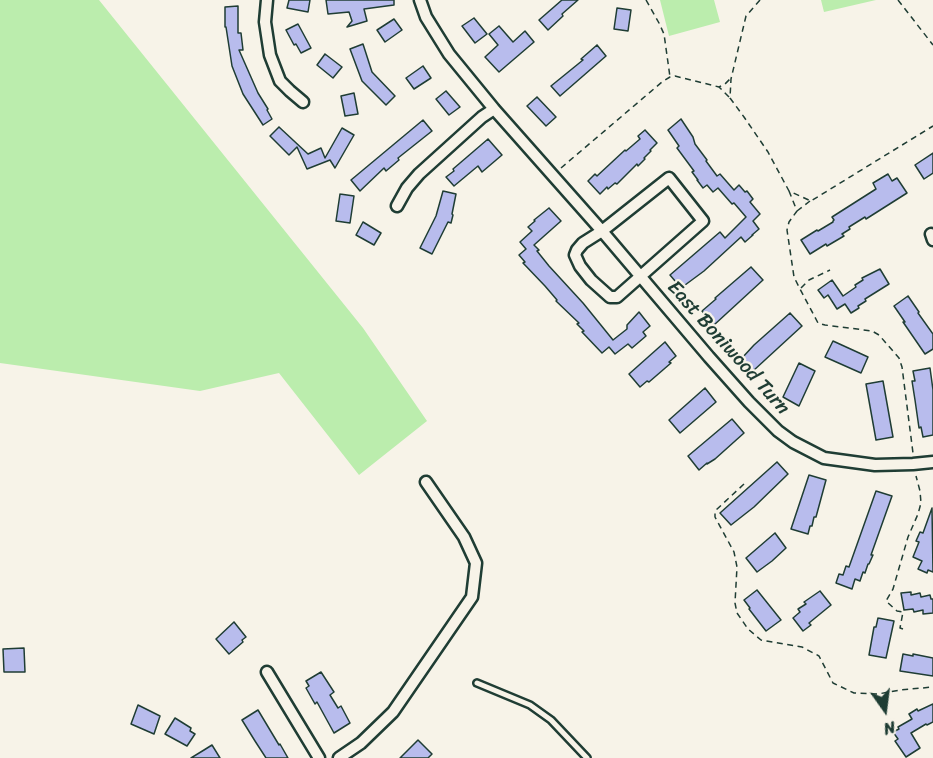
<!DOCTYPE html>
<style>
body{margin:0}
#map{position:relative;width:933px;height:758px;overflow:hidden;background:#f7f3e8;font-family:Sriracha,sans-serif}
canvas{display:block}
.north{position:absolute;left:855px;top:680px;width:60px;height:60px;-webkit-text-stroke:4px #f7f3e8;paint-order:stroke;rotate:166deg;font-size:16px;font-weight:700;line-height:24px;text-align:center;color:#1f3d34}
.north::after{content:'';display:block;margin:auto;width:21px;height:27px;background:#1f3d34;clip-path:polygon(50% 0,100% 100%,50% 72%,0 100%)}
</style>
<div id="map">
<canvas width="933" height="758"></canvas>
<div class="north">N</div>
</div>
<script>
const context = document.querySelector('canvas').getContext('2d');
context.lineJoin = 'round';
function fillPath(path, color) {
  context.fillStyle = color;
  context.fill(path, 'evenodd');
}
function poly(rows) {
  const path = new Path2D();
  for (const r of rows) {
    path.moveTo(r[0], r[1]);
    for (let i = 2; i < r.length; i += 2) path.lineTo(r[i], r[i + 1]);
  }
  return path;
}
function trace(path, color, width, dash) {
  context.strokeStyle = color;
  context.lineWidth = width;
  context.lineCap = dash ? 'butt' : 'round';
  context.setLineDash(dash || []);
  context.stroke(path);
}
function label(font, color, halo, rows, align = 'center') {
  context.font = font + ' Sriracha,sans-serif';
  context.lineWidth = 4.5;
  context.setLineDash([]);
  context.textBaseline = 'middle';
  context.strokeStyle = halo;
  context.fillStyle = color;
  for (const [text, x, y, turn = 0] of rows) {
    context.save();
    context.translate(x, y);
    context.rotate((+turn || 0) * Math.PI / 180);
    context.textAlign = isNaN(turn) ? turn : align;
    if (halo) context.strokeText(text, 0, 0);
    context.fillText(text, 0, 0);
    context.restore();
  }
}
fillPath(poly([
 [0,0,99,0,363,328,427,421,359,475,279,373,200,391,0,363],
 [660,0,714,0,720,22,669,36],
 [821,0,876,0,824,12]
]), '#bbedad');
const building = poly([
 [289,0,310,0,308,12,287,8,289,0],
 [326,0,394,0,394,5,364,9,367,21,347,27,352,21,349,12,328,14,326,0],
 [562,0,578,0,562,14,563,16,548,30,539,20,562,0],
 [238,6,238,33,241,33,243,50,239,50,258,93,268,109,267,110,272,119,263,125,243,94,232,66,226,27,225,27,225,7,238,6],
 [617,8,631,10,628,31,614,29,617,8],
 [474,18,487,34,475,43,462,26,474,18],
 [394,19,402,30,385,42,377,30,394,19],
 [298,24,311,48,301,53,296,44,294,45,286,30,298,24],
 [499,26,513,42,525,31,534,42,499,72,485,57,498,45,489,34,499,26],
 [363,44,372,72,395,96,386,105,362,81,350,49,363,44],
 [597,45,606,56,560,96,551,86,583,60,581,59,597,45],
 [325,54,342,67,333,78,317,65,325,54],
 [423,66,431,78,414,89,406,78,423,66],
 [446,91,460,107,449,115,436,99,446,91],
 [354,93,358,114,345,116,341,96,354,93],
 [537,97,556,117,546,126,527,106,537,97],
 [681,119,693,137,695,144,707,160,706,161,717,176,720,174,734,190,739,185,745,192,747,191,753,199,750,202,760,214,753,221,759,229,752,235,753,235,745,242,741,237,704,271,681,288,670,275,720,232,725,238,746,217,734,203,732,204,718,188,713,192,707,185,703,188,697,180,698,180,692,172,694,171,677,148,679,146,668,130,681,119],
 [423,120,432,131,398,158,399,160,386,171,384,168,360,191,351,180,423,120],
 [279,127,308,154,321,148,325,158,342,128,354,135,335,168,330,160,307,169,297,147,289,155,270,136,279,127],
 [645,130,657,143,650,150,651,151,644,158,645,159,638,166,637,164,617,184,615,183,608,189,607,187,600,194,588,181,595,174,597,176,625,150,626,151,640,139,638,136,645,130],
 [488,139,502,155,482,172,478,166,454,186,446,177,454,171,453,169,488,139],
 [933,153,933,173,924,179,915,165,933,153],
 [888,174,892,181,897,178,907,193,866,219,865,217,849,227,850,229,842,234,844,236,827,246,826,244,810,254,801,240,817,230,818,231,833,222,833,221,834,220,832,217,876,189,873,183,888,174],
 [443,191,456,194,452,214,453,215,451,223,448,222,432,254,420,248,436,216,443,191],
 [340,194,354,196,350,223,336,221,340,194],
 [549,208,561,221,534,245,539,250,537,251,549,266,583,303,613,340,627,329,627,325,639,312,650,326,643,332,646,336,632,348,628,344,615,354,609,347,602,353,582,332,584,331,577,324,579,323,556,301,557,300,545,286,523,263,525,262,519,255,526,249,520,242,532,231,528,227,535,221,534,220,549,208],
 [363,222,381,233,374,245,356,235,363,222],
 [751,267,763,280,714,325,702,311,716,299,715,298,751,267],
 [880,269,889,284,865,299,866,301,858,306,859,308,851,313,845,304,837,309,828,295,824,298,818,290,832,280,843,296,856,287,855,285,863,280,862,278,880,269],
 [908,296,919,312,918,313,933,334,933,349,925,354,903,322,905,322,894,306,908,296],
 [790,313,802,326,753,371,742,358,754,345,790,313],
 [833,341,868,357,861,373,825,357,833,341],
 [665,342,676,356,669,362,671,363,649,382,647,381,640,387,629,374,665,342],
 [799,363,815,371,799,406,783,397,799,363],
 [930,368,933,390,933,435,923,437,921,427,919,428,915,400,912,381,915,381,913,371,930,368],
 [883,381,893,437,876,440,866,384,883,381],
 [705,388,716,402,680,433,669,420,705,388],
 [732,419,744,433,715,459,707,464,707,463,699,470,688,456,732,419],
 [777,462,788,474,754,507,731,525,720,513,777,462],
 [809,475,826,480,816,517,814,517,812,526,810,526,808,534,791,529,809,475],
 [876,491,892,496,871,555,873,555,869,564,868,564,865,573,863,572,860,581,855,579,852,589,836,583,839,574,843,575,846,566,849,567,876,491],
 [932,508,933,572,928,570,927,573,918,569,922,561,913,557,919,542,916,541,920,532,923,533,932,508],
 [775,533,786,548,772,561,757,572,746,558,775,533],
 [757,590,781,620,766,631,749,609,750,608,744,600,757,590],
 [820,591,831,605,809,623,811,625,803,631,793,618,800,612,798,609,806,604,804,602,820,591],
 [911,592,911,595,920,593,921,597,930,595,931,599,933,599,933,613,923,614,923,610,914,612,913,609,904,610,901,593,911,592],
 [878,618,894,621,886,658,869,655,874,627,876,627,878,618],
 [234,622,246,637,242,640,243,642,229,654,216,639,234,622],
 [24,648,25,672,4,672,3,649,24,648],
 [903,654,913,656,913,654,933,658,933,676,900,671,903,654],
 [321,672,334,692,330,695,338,708,341,706,350,723,334,733,317,702,315,704,306,688,309,686,306,681,321,672],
 [933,704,933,722,927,725,926,724,911,733,920,748,906,757,895,741,898,739,893,732,899,729,898,727,912,719,909,714,917,709,918,711,933,704],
 [138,705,160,716,154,734,131,724,138,705],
 [258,710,279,745,280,744,288,758,266,758,255,741,242,720,258,710],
 [175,718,191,728,190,731,195,734,187,746,165,734,175,718],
 [418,740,432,754,428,758,400,758,418,740],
 [212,745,220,758,191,758,204,750,212,745]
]);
fillPath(building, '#b8bced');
trace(building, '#1f3d34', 1.5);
const lane = poly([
 [477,683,530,705,551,720,587,758]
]);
const street = poly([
 [267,0,265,22,270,55,280,81,290,91,303,102],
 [420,0,426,17,449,54,494,109,602,231,709,357,749,402,778,431,793,442,824,458,875,465,913,464,933,462],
 [669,178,703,221,617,297,610,297,591,280,580,266,575,255,577,250,583,243,602,231,669,178],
 [397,206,407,188,419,174,482,117,494,109],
 [931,234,933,240],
 [267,672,319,758],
 [339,758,361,743,393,712,472,597,476,563,464,537,426,482]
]);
trace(lane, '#1f3d34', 10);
trace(street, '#1f3d34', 15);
trace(poly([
 [646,0,659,23,664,34,670,77],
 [760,0,746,16,731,79,730,98,744,117,768,152,789,191,811,201,933,126],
 [898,0,933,45],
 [729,97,719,87,725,84,730,79],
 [561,168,662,82,670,77,675,76,719,87],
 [789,191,797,211,789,222,787,230,794,277,800,289,818,323,825,325,872,331,879,335,899,358,902,367,913,453],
 [797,211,810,201],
 [801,288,809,280,830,270],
 [744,484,715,511,715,517,734,552,737,567,735,603,737,613,748,629,761,640,802,647,819,656,833,683,854,693,878,694,900,690,933,687],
 [903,629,900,628,903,612,897,611,886,601,893,589,908,537,918,514,921,503,920,491,916,476]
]), '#1f3d34', 1.5, [6, 4.5]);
trace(lane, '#f7f3e8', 5);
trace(street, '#f7f3e8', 10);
label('20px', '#1f3d34', '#f7f3e8', [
 ["East Boniwood Turn",728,348,48]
]);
</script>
